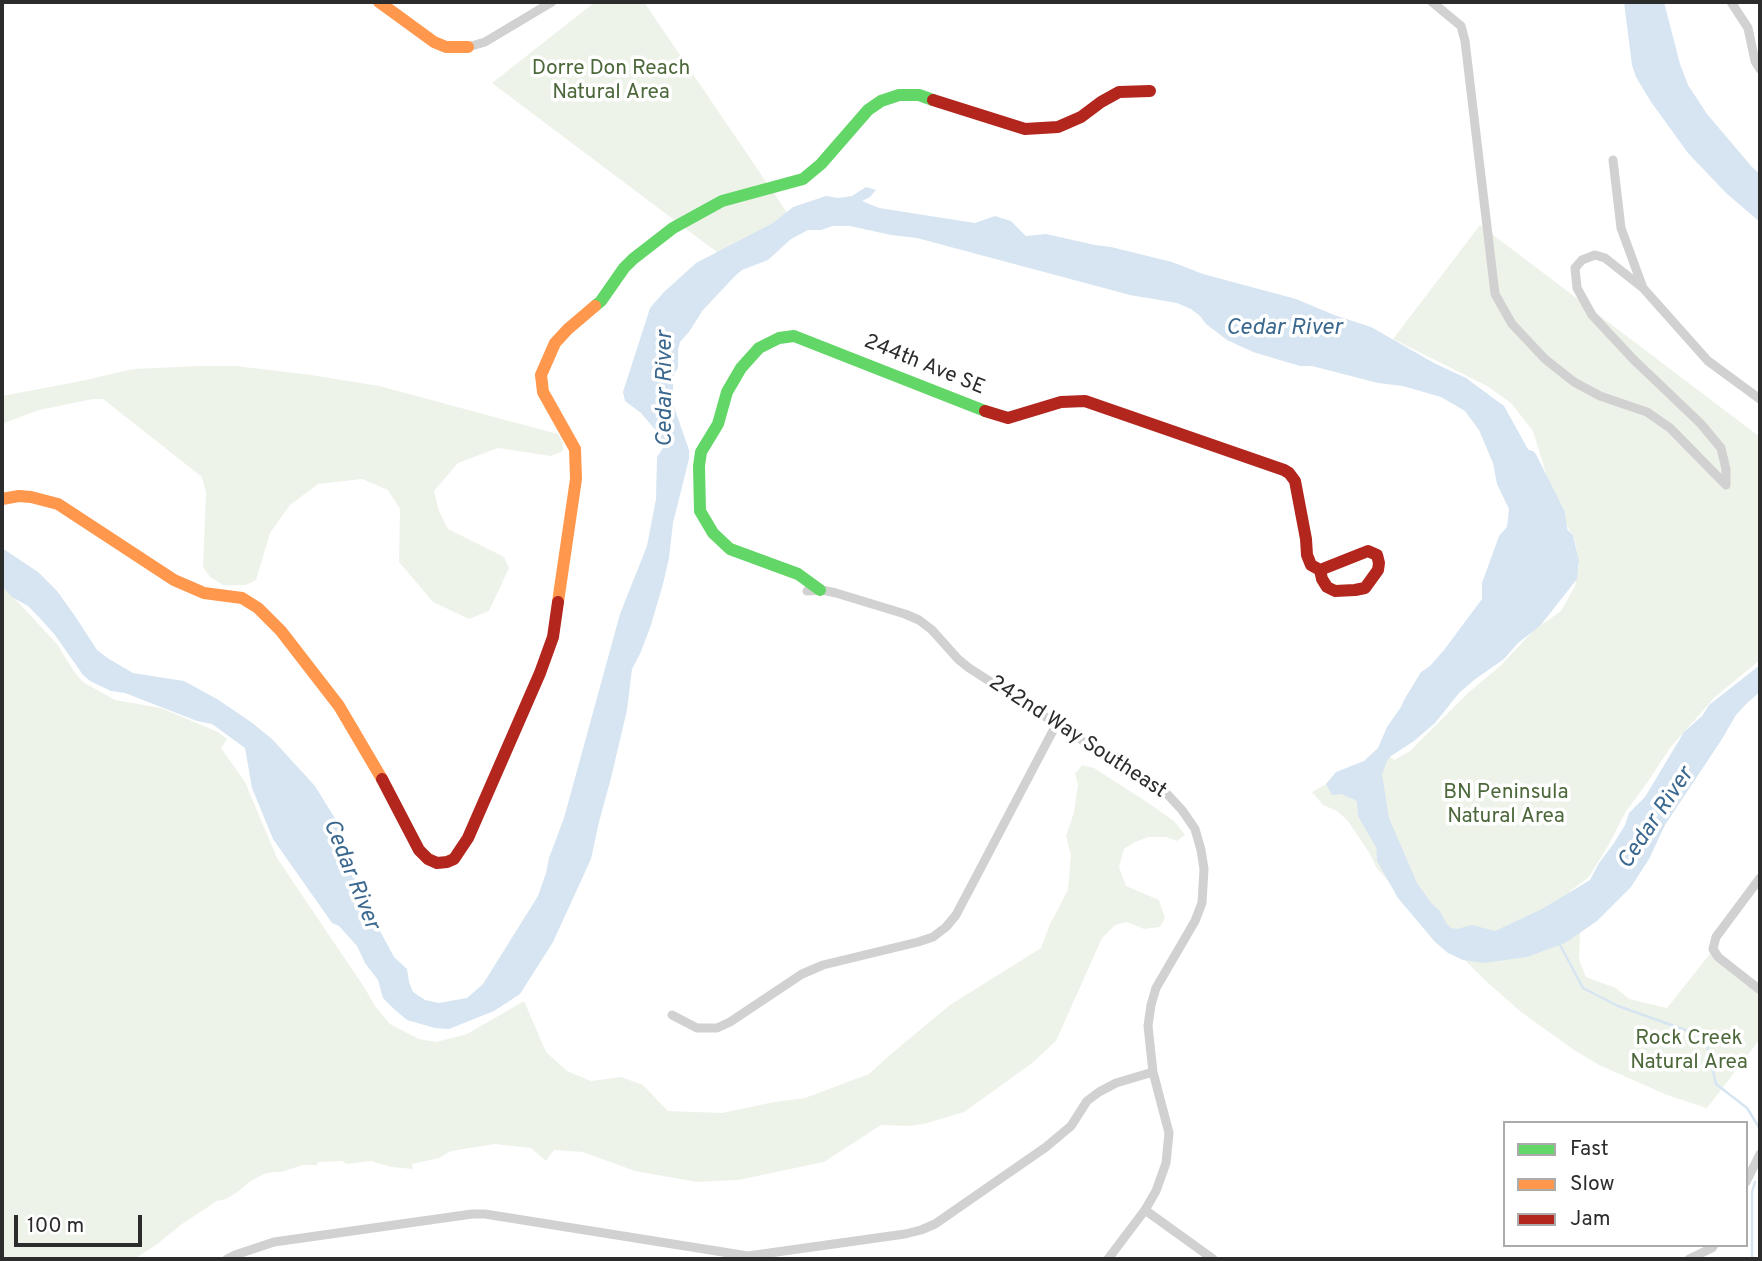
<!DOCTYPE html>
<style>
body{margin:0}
#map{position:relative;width:1762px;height:1261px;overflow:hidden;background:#fff;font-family:Overpass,sans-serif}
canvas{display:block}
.frame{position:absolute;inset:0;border:4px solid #2c2c2c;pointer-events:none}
.legend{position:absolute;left:1503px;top:1121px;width:245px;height:126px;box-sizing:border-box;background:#fff;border:2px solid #ababab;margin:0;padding:9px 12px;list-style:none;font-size:21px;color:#2c2c2c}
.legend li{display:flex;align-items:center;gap:14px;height:35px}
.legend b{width:35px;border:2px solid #ababab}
.scale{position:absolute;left:14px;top:1215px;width:128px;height:32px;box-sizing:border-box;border:4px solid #2c2c2c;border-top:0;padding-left:9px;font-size:21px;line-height:24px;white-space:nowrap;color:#2c2c2c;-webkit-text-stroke:5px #fff;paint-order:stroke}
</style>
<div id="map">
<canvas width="1762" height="1261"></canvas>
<div class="frame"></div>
<ul class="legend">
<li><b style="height:9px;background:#63d668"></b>Fast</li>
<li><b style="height:9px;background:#ff974d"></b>Slow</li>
<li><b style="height:9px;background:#b3261e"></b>Jam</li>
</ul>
<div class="scale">100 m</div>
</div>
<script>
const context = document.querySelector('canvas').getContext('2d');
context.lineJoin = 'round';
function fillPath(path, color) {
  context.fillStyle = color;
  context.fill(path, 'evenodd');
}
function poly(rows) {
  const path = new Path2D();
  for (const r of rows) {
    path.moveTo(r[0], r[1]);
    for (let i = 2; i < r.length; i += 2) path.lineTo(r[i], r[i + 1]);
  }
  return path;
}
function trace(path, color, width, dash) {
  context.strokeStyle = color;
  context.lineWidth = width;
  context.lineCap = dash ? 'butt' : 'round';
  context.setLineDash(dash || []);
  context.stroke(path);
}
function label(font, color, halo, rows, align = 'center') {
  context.font = font + ' Overpass,sans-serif';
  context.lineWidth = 7;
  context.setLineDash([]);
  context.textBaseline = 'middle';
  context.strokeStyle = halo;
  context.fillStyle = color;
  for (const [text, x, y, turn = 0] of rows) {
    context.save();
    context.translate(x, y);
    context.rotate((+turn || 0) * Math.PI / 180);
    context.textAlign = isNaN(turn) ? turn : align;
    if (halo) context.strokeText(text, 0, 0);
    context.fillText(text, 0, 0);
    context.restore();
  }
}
fillPath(poly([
 [595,2,644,2,788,214,775,223,718,253,492,83],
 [1480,225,1760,437,1760,660,1715,697,1670,748,1649,780,1625,813,1608,846,1589,877,1569,892,1580,932,1579,960,1586,977,1616,988,1629,999,1667,1008,1713,950,1760,986,1760,1039,1707,1108,1667,1095,1599,1065,1574,1050,1521,1012,1487,982,1407,903,1376,867,1370,854,1348,821,1337,811,1323,805,1312,792,1383,752,1394,760,1410,751,1468,693,1500,666,1534,630,1561,611,1575,586,1579,566,1575,540,1556,506,1533,431,1511,403,1487,386,1393,339],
 [199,366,236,366,311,375,379,386,558,434,563,443,563,451,551,456,498,448,458,463,434,491,439,511,448,529,504,557,509,568,489,611,469,619,433,602,399,562,400,509,388,490,362,479,318,484,290,505,270,533,256,580,246,585,223,585,210,577,203,567,206,493,202,477,103,399,93,399,39,410,2,424,2,396,81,381,133,369],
 [2,585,57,644,73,670,83,682,115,700,161,708,218,732,227,739,221,748,245,782,277,858,364,987,375,1006,390,1024,419,1039,436,1042,467,1034,524,1001,546,1052,567,1071,591,1081,621,1077,643,1085,668,1111,722,1113,774,1102,805,1098,869,1074,891,1054,950,1005,1041,948,1050,924,1068,890,1071,855,1066,836,1074,812,1078,785,1075,774,1082,765,1094,768,1150,804,1174,821,1185,835,1177,841,1166,837,1149,837,1135,842,1124,849,1119,867,1126,886,1159,900,1165,918,1160,927,1144,929,1127,922,1115,925,1102,938,1056,1041,1031,1064,964,1112,924,1124,908,1126,881,1125,824,1162,738,1180,697,1182,635,1171,583,1152,554,1150,546,1161,531,1148,495,1144,451,1151,439,1158,412,1164,413,1169,391,1167,371,1161,347,1164,342,1161,318,1162,317,1165,303,1165,281,1172,273,1172,264,1174,249,1182,239,1191,226,1199,217,1201,182,1224,156,1245,136,1258,126,1257,123,1259,2,1259]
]), '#eef3ea');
fillPath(poly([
 [1624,2,1664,2,1680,64,1688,85,1707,114,1752,167,1760,174,1760,222,1726,193,1688,153,1651,102,1636,77,1632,65],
 [866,187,876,190,870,197,862,201,879,208,975,223,995,216,1011,221,1026,236,1046,234,1095,245,1111,247,1172,262,1203,274,1296,299,1334,315,1371,327,1434,363,1466,378,1504,406,1529,451,1538,476,1539,489,1545,508,1573,535,1579,561,1577,579,1540,626,1518,643,1504,659,1474,680,1459,693,1435,723,1414,741,1391,756,1387,761,1382,774,1389,818,1417,883,1432,904,1439,910,1447,924,1451,928,1457,929,1472,925,1495,931,1542,909,1590,880,1599,863,1614,843,1625,825,1629,813,1645,797,1684,732,1702,716,1709,705,1760,665,1760,692,1747,703,1736,715,1722,739,1665,825,1649,859,1631,887,1597,921,1565,943,1527,957,1484,963,1463,960,1448,953,1435,942,1398,898,1377,861,1376,835,1370,812,1355,800,1341,794,1332,795,1326,784,1336,772,1364,761,1378,748,1387,727,1401,707,1404,700,1421,672,1430,666,1444,650,1482,599,1482,583,1499,536,1507,527,1509,509,1497,484,1493,463,1479,430,1465,411,1441,397,1403,386,1378,383,1312,366,1300,366,1253,352,1227,340,1206,324,1200,316,1191,309,1177,303,1130,295,917,238,891,235,850,226,833,226,821,230,808,230,791,239,768,260,742,270,735,276,703,310,689,332,680,342,678,350,678,368,674,374,673,383,673,404,689,450,689,459,673,523,669,558,663,584,651,625,640,654,632,669,627,710,611,778,599,822,591,859,553,942,520,994,494,1011,449,1029,435,1028,407,1020,395,1010,383,998,378,980,365,963,357,946,339,926,332,923,273,839,252,788,245,748,212,724,197,721,125,693,111,691,90,681,83,675,55,635,38,616,28,606,12,597,2,586,2,548,38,572,57,591,75,616,97,650,109,659,133,673,184,681,217,699,251,722,272,739,315,786,336,820,346,843,357,888,394,957,407,969,409,982,413,992,425,1000,439,1003,467,998,483,984,538,896,546,873,549,858,564,818,620,614,647,546,656,499,657,457,665,445,658,433,641,413,625,401,623,392,650,308,664,292,696,263,773,223,793,207,826,196,838,198,852,196]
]), '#d6e5f1');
trace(poly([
 [1559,943,1583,988,1618,1006,1705,1037,1716,1084,1747,1108,1760,1129],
 [1752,1259,1752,1192,1755,1182]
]), '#d6e5f1', 2.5);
trace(poly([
 [1529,458,1557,514,1561,541],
 [1366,788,1364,792,1366,814,1385,847]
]), '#d6e5f1', 16);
trace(poly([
 [1432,2,1461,26,1465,41,1495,294,1512,324,1545,359,1574,382,1600,396,1647,412,1670,428,1726,485],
 [1731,2,1748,28,1755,61,1760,69],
 [468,47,485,42,552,2],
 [1613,160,1621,228,1643,288,1708,361,1760,399],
 [1643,288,1605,258,1595,255,1582,260,1575,268,1577,288,1592,315,1633,359,1701,424,1721,448,1726,469,1726,485],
 [807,591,822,590,836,593,905,614,919,620,932,630,958,659,969,668,1168,795,1182,810,1195,829,1201,850,1204,869,1202,903,1195,921,1156,988,1151,1005,1148,1026,1153,1072,1169,1133,1166,1163,1156,1191,1145,1210,1108,1259],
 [1760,878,1716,937,1713,949,1718,957,1760,990],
 [672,1015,697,1028,717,1028,730,1022,802,974,823,965,918,942,933,937,946,927,956,915,1057,723],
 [1746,1182,1760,1154],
 [1145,1210,1213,1259],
 [227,1259,235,1255,274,1242,472,1214,485,1214,748,1256,905,1234,921,1230,935,1224,1046,1147,1071,1126,1087,1101,1099,1092,1116,1083,1153,1072],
 [1689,1259,1712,1248,1714,1245]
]), '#d1d1d1', 9);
trace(poly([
 [595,306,601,301,624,268,633,259,673,228,722,201,803,179,821,164,868,110,881,101,899,95,919,95,933,100],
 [820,590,798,574,730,549,713,533,700,511,699,466,701,452,718,424,727,392,741,368,759,348,779,338,794,336,985,411]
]), '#63d668', 12);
trace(poly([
 [379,2,434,42,446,47,468,47],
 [2,499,19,496,31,497,58,504,174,580,204,593,242,598,258,608,281,631,339,706,382,779],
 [558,602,576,479,575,449,543,392,541,375,555,343,568,329,595,306]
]), '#ff974d', 12);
trace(poly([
 [933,100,1025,129,1058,127,1081,117,1101,102,1119,92,1150,91],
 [985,411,1008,418,1061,402,1085,401,1284,470,1289,473,1295,481,1306,539,1307,555,1311,565,1320,570,1368,551,1377,555,1379,563,1378,570,1365,588,1355,590,1335,591,1327,587,1322,579,1320,570],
 [382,779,419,850,428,859,437,863,447,862,454,859,468,838,540,673,553,637,558,602]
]), '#b3261e', 12);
label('21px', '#4c683a', '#fff', [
 ["Dorre Don Reach",611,70],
 ["Natural Area",611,94],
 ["BN Peninsula",1506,794],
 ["Natural Area",1506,818],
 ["Rock Creek",1689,1040],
 ["Natural Area",1689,1064]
]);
label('21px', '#2c2c2c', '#fff', [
 ["244th Ave SE",924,366,22],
 ["242nd Way Southeast",1077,738,33]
]);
label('italic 23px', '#3b688e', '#fff', [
 ["Cedar River",1284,329],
 ["Cedar River",666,389,-90],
 ["Cedar River",1657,819,-56],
 ["Cedar River",350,875,68]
]);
</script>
